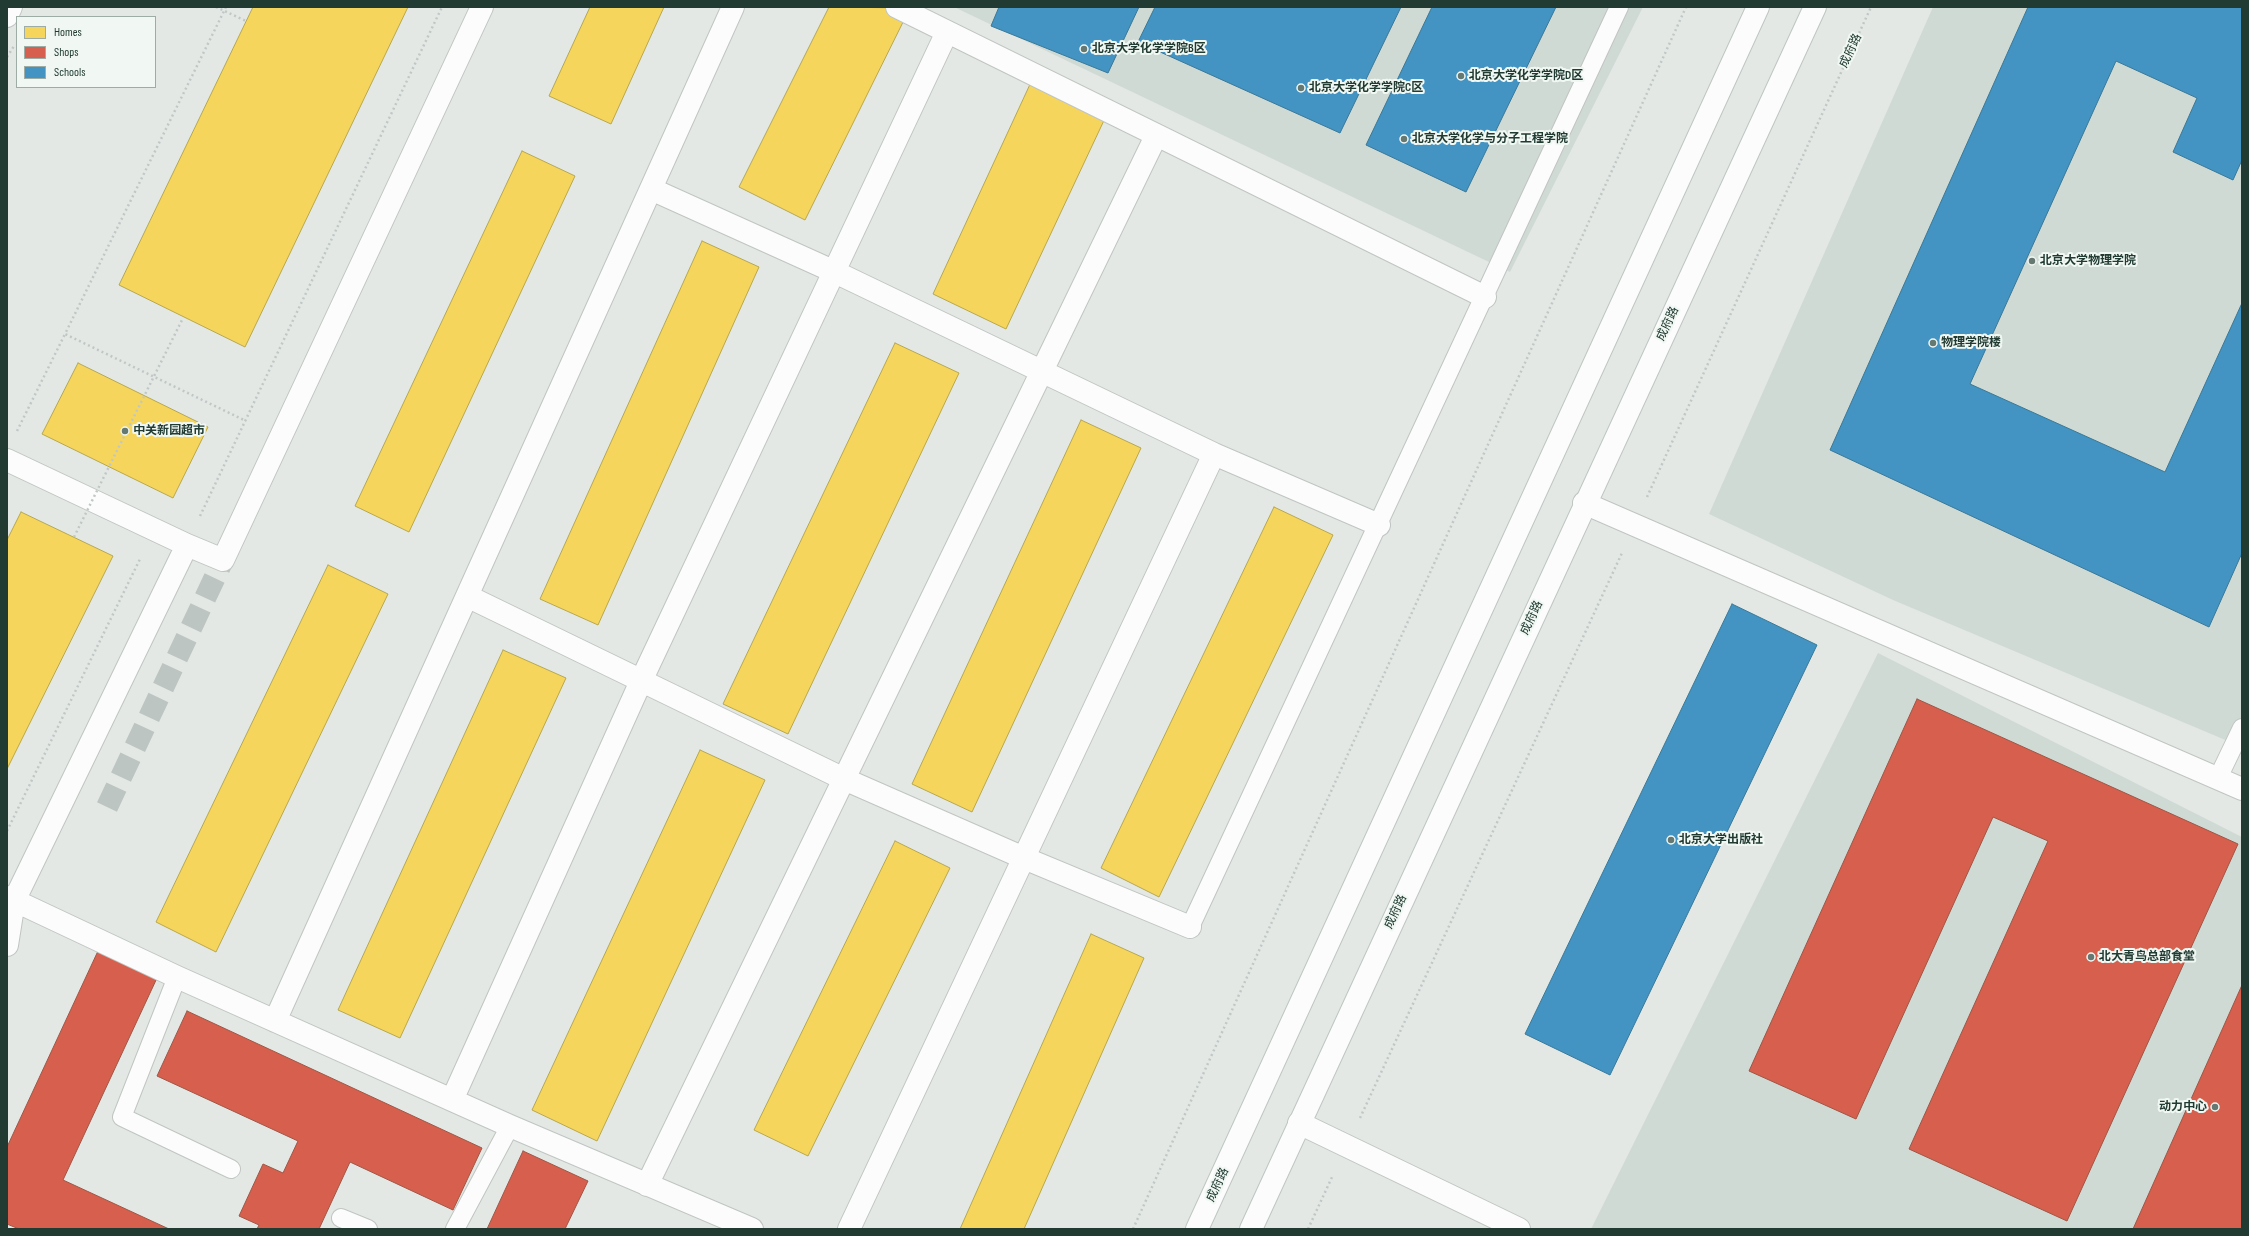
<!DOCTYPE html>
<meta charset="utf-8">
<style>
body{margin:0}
#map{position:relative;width:2249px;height:1236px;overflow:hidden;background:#e3e8e5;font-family:"Sofia Sans Condensed",sans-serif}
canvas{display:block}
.frame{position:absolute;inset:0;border:8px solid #213b32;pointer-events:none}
.legend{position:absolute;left:16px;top:16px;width:140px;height:72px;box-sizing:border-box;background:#f1f8f4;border:1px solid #9eaca6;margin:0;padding:5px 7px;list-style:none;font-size:12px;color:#213b32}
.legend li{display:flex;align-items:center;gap:8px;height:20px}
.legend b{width:20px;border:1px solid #9eaca6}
</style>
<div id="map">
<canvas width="2249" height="1236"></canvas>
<div class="frame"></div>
<ul class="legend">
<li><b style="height:11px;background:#f6d55c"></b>Homes</li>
<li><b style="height:11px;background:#d6604d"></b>Shops</li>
<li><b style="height:11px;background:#4393c3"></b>Schools</li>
</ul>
</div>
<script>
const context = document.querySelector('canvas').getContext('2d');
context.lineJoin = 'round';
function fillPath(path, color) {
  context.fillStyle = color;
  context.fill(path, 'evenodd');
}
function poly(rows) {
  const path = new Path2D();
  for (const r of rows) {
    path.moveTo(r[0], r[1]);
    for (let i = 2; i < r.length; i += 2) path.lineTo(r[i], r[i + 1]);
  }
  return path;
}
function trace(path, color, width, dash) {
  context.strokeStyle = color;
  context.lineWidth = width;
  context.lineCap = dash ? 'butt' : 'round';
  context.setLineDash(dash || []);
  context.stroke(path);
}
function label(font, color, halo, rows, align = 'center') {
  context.font = font + ' "Sofia Sans Condensed","Noto Sans SC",sans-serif';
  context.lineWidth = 4;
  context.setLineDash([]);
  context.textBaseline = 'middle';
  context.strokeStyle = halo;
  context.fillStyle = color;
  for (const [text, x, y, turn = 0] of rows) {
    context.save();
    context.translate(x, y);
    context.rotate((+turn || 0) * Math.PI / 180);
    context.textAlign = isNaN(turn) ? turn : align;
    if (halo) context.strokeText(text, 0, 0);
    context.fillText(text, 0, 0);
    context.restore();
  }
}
fillPath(poly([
 [954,7,1643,7,1510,272],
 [1933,7,2242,7,2242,747,1893,600,1709,514],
 [1878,653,2242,837,2242,1229,1591,1229]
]), '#d0dad5');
const homes = poly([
 [253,7,408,7,245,347,119,285,253,7],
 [590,7,664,7,611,124,549,96,590,7],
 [829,7,910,8,805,220,739,187,829,7],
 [1032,80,1107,114,1006,329,933,294,1032,80],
 [522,151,575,176,409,532,355,506,522,151],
 [702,241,759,267,598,625,540,599,702,241],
 [895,343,959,373,788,734,723,704,895,343],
 [78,363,208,427,173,498,42,434,78,363],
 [1081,420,1141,448,972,812,912,784,1081,420],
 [1274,507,1333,535,1159,897,1101,868,1274,507],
 [21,512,113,556,7,769,7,540,21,512],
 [328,565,388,594,216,952,156,922,328,565],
 [503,650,566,678,400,1038,338,1010,503,650],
 [700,750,765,780,597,1141,532,1110,700,750],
 [895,841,950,868,808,1156,754,1130,895,841],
 [1091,934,1144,958,1024,1229,960,1229,1091,934]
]);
fillPath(homes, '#f6d55c');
trace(homes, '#b6a74f', 1);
const shops = poly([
 [1917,699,2238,844,2067,1221,1909,1149,2048,841,1993,817,1856,1119,1749,1071,1917,699],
 [98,951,157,978,63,1180,169,1229,19,1229,7,1224,7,1147,98,951],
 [2242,985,2242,1229,2133,1229,2242,985],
 [187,1011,482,1148,453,1210,350,1162,319,1229,257,1229,259,1225,239,1216,263,1164,283,1173,298,1141,157,1076,187,1011],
 [523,1151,588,1181,565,1229,487,1229,523,1151]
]);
fillPath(shops, '#d6604d');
trace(shops, '#a05545', 1);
const schools = poly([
 [999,7,1139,7,1108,73,991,26,999,7],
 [1155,7,1401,7,1340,133,1138,42,1155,7],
 [1432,7,1556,7,1466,192,1366,145,1432,7],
 [2028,7,2242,7,2242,160,2233,180,2173,152,2197,98,2116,61,1970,384,2165,472,2242,303,2242,553,2209,627,1830,450,2028,7],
 [1732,604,1817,645,1610,1075,1525,1034,1732,604]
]);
fillPath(schools, '#4393c3');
trace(schools, '#397998', 1);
trace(poly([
 [107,807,223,560]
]), '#bcc5c1', 22, [22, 11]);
const lane = poly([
 [2218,778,2242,728],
 [1190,927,1619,7],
 [177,977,122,1117,231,1169],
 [341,1218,368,1229],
 [455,1229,510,1126]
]);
const street = poly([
 [897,7,1485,297],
 [7,16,11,7],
 [651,189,835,272,1214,454,1379,525],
 [7,460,187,545],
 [1584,503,2242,789],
 [467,596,844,779,1024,858,1190,927],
 [7,897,177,977,510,1126,752,1229],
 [7,945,14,901,187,545,223,560,482,7],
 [275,1021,733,7],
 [452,1100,642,679,947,32],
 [1299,1123,1519,1229],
 [647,1185,1156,136],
 [849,1229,1214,454]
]);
const secondary = poly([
 [1197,1229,1758,7],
 [1251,1229,1815,7]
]);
trace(lane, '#c0c5c2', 20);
trace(street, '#c0c5c2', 24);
trace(secondary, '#bfc6c2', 24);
trace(poly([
 [226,7,65,334,246,421],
 [7,57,14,46],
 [17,431,65,334],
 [1647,497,1871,7],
 [200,516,442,7],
 [7,831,140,559],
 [1360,1118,1622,553],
 [1133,1229,1686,7],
 [1308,1229,1333,1175]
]), '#c0c8c6', 2.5, [2, 3]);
trace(lane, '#fbfcfb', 18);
trace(street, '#fbfcfb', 22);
trace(secondary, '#fbfcfb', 22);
trace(poly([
 [216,7,246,21],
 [74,537,183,318]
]), '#c0c8c6', 2.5, [2, 3]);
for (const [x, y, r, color] of [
 [1084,49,4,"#657871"],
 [1461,76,4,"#657871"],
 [1301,88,4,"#657871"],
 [1404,139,4,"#657871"],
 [2032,261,4,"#657871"],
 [1933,343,4,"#657871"],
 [125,431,4,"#657871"],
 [1671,840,4,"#657871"],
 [2091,957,4,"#657871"],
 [2215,1107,4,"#657871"]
]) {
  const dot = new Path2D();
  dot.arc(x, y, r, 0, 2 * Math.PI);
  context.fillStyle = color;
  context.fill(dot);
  trace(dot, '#f1f8f4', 1.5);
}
label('bold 12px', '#213b32', '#f1f8f4', [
 ["北京大学化学学院B区",1092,49],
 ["北京大学化学学院D区",1469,76],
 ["北京大学化学学院C区",1309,88],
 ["北京大学化学与分子工程学院",1412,139],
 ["北京大学物理学院",2040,261],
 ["物理学院楼",1941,343],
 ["中关新园超市",133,431],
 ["北京大学出版社",1679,840],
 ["北大青鸟总部食堂",2099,957],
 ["动力中心",2207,1107,"right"]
], 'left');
label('12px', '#213b32', '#f1f8f4', [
 ["成府路",1851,51,-65],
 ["成府路",1668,324,-65],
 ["成府路",1532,618,-65],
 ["成府路",1396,912,-65],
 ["成府路",1218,1185,-65]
]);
</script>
